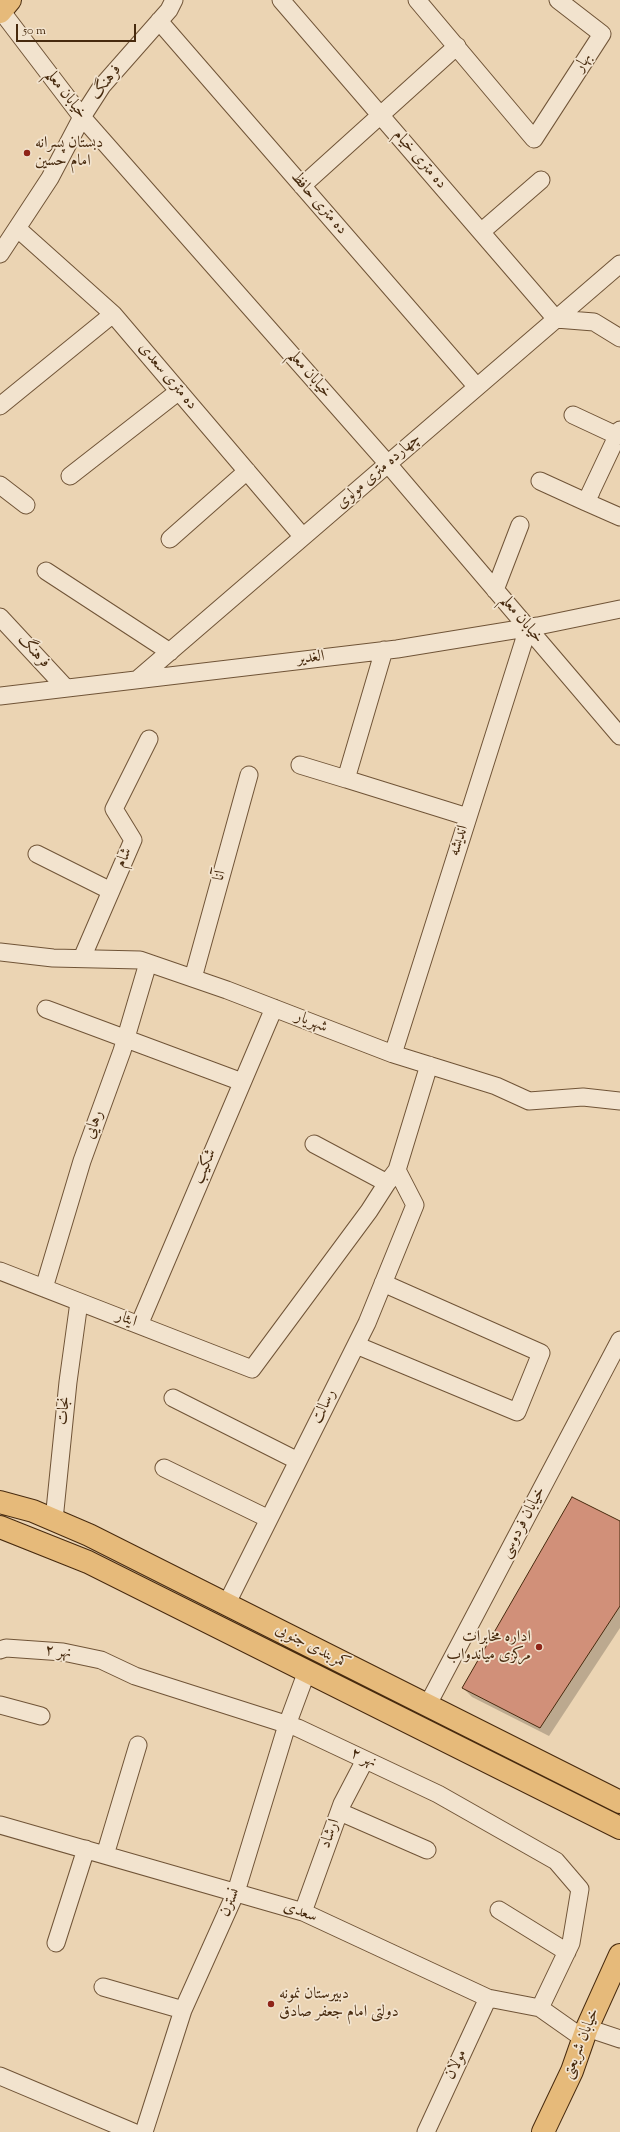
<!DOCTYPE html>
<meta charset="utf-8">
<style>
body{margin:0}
#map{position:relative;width:620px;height:2132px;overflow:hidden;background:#ebd4b3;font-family:"Sorts Mill Goudy",serif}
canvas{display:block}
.scale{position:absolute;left:16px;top:24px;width:120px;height:18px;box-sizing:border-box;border:2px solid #472a0e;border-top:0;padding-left:5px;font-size:12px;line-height:14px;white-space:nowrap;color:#472a0e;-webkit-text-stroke:3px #f2e3ce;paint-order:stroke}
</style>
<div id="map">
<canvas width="620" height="2132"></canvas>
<div class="scale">50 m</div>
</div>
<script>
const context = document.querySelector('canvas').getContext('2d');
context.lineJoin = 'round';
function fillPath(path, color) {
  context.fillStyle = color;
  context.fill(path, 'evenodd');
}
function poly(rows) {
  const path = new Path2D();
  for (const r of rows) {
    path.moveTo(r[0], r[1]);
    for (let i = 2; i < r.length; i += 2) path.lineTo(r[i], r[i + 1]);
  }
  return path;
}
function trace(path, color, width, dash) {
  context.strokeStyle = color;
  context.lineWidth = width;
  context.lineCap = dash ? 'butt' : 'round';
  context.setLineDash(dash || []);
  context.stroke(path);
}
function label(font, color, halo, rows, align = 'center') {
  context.font = font + ' "Sorts Mill Goudy",Amiri,serif';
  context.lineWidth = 3.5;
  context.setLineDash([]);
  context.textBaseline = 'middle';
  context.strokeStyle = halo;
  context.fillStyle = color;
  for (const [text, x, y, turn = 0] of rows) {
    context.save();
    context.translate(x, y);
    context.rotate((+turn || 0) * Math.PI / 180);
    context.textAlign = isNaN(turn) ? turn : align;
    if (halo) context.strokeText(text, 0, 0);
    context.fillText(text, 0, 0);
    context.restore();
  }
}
fillPath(poly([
 [620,1522,620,1628,549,1736,472,1697,463,1688]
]), '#0003');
const building = poly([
 [572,1497,620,1521,620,1606,540,1728,462,1688,572,1497]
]);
fillPath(building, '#d19079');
trace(building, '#472a0e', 1);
const minor = poly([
 [281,0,556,319,594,322,620,338],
 [417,0,534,139,602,34,558,0],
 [2,12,82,117,388,464,620,736],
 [159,21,477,387],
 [302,186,457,46],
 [18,229,113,314,303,537],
 [481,232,541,180],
 [0,254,50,178,82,117,102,86,169,10,174,0],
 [0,406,113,314],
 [573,415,618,436],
 [70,476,179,391],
 [540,481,586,502,620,430],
 [0,485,26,505],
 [591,492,586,502,620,517],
 [170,539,247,471],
 [46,571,170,652],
 [495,590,520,525],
 [0,617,66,688],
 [384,650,346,779,468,817],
 [138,679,620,264],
 [0,696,397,649,538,626,620,609],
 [300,765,346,779],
 [37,854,111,891],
 [0,952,53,958,140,960,227,990,393,1054,496,1086,529,1101,583,1097,620,1101],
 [82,958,133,840,114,809,149,739],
 [193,978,249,775],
 [46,1009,242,1082],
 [393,1054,528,628],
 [314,1144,387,1183,397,1170,429,1065],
 [0,1271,252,1369,369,1211,387,1183],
 [44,1288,82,1161,122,1051,148,963],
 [139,1325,274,1008],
 [356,1345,517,1412,541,1353,383,1283],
 [173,1398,298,1461],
 [164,1468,269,1519],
 [54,1520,68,1382,79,1302],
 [226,1605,367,1323,415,1205,397,1170],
 [0,1650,6,1648,63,1652,101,1660,135,1676,298,1728,438,1794,556,1861,580,1889,571,1943,540,2008],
 [0,1705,41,1716],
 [427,1706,620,1340],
 [340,1812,427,1850],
 [0,1825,303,1912,488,1998,540,2008,584,2039],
 [105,1855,138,1745],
 [499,1910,567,1952],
 [303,1912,342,1804,365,1760],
 [56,1943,86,1849],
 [103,1987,183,2010],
 [587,2028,620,2039],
 [0,2076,133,2132],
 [144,2132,183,2010,236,1892,287,1725,307,1671],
 [426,2132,488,1998]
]);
const major = poly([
 [0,12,10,0],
 [0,1502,33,1511,89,1535,620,1802],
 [0,1527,88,1562,620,1828],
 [543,2132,572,2071,587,2028,620,1955]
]);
trace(minor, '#705437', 19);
trace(major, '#472a0e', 24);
trace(minor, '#f2e3ce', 17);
trace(major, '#e6ba7a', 22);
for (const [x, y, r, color] of [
 [27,153,4,"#8f2418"],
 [539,1647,4,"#8f2418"],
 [271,2004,4,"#8f2418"]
]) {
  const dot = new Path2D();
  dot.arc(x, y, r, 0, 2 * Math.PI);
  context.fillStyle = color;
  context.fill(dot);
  trace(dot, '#f2e3ce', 1.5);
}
label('16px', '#472a0e', '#f2e3ce', [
 ["بهار",584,63,-57],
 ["فرهنگ",107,83,-52],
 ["خیابان معلم",65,95,52],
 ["ده متری خیام",419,160,49],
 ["ده متری حافظ",318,204,49],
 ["خیابان معلم",309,375,49],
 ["ده متری سعدی",167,377,50],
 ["چهارده متری مولوی",379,472,-41],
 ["خیابان معلم",521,620,50],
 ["فرهنگ",33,652,47],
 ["الغدیر",311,659,-7],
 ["اندیشه",460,841,-72],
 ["شام",125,858,-67],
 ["آنا",221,876,-75],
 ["شهریار",311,1023,22],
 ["رهایی",95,1125,-70],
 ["شکیب",206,1167,-67],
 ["ایثار",126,1320,21],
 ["رسالت",325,1407,-64],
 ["نجات",65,1411,-84],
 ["خیابان فردوسی",524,1523,-62],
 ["کمربندی جنوبی",312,1648,27],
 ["نهر ۲",58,1653,7],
 ["نهر ۲",363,1759,25],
 ["ارشاد",331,1834,-70],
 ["نسترن",231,1903,-67],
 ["سعدی",300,1913,20],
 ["خیابان شریعتی",582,2044,-68],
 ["مولان",457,2065,-65]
]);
label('16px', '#472a0e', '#f2e3ce', [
 ["دبستان پسرانه",35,144],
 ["امام حسین",35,162],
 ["اداره مخابرات",531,1638,"right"],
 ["مرکزی میاندواب",531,1656,"right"],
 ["دبیرستان نمونه",279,1995],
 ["دولتی امام جعفر صادق",279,2013]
], 'left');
</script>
